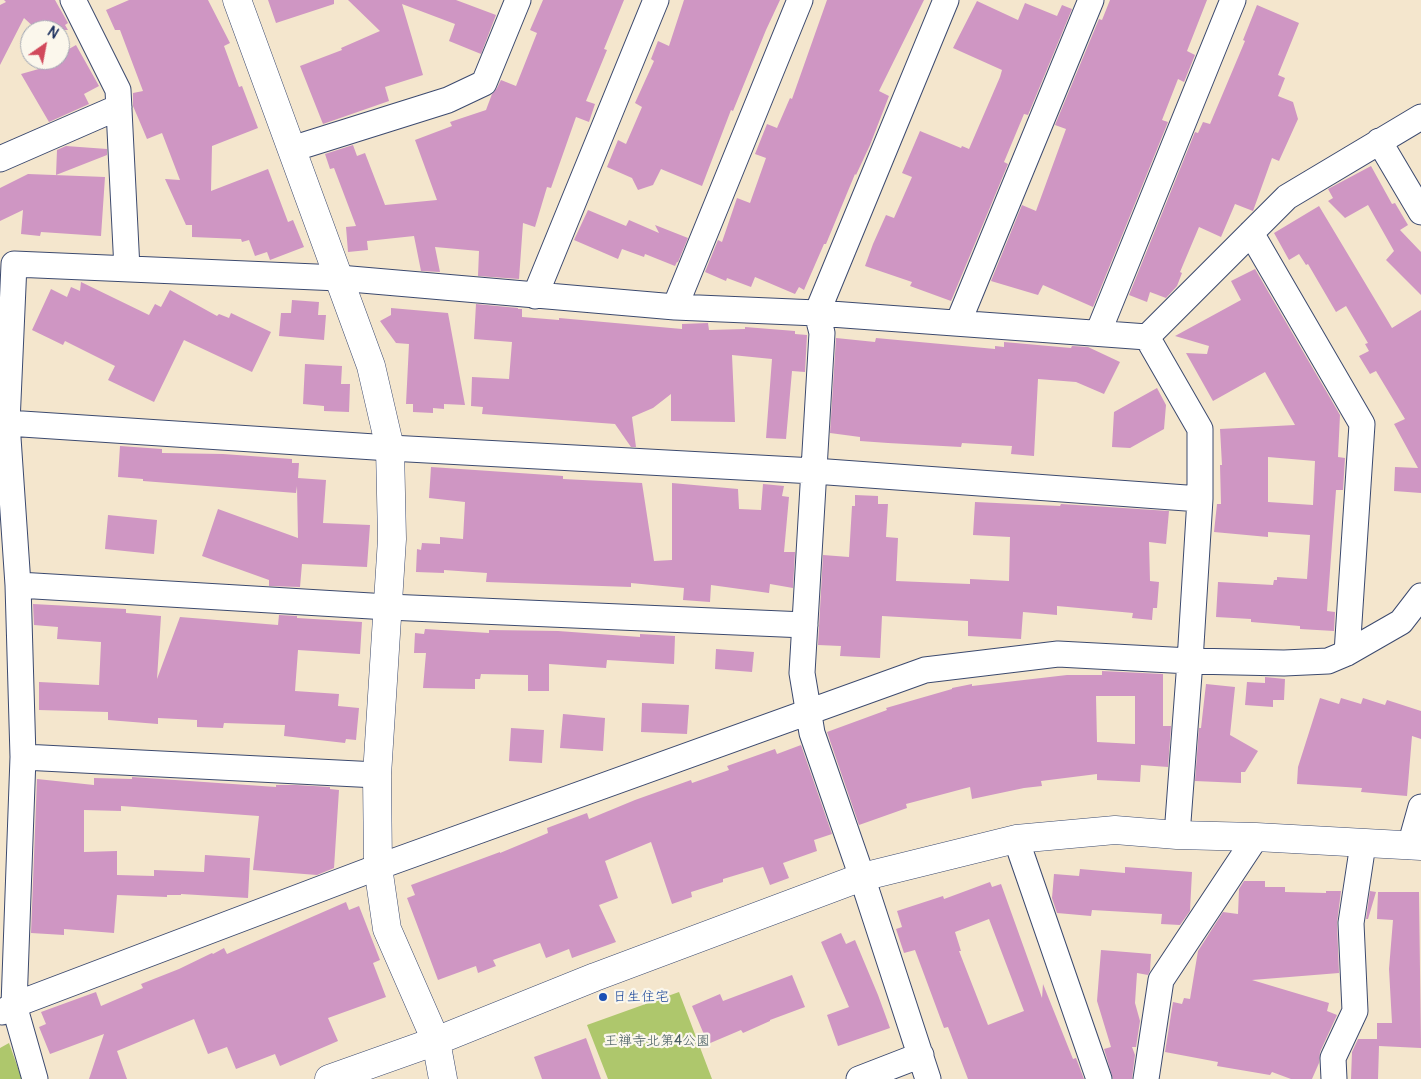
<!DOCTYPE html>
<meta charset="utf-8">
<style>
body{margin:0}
#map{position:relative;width:1421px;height:1079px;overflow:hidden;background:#f4e6cd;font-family:Pangolin,sans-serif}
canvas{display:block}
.north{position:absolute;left:20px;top:20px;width:50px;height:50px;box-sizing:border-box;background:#fbf7ec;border:1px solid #a1a7b3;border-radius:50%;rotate:33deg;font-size:14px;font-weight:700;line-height:20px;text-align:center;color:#1b2f5e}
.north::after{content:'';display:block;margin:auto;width:18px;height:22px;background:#d1495b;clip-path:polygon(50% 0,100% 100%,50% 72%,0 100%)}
</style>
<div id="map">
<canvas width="1421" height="1079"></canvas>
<div class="north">N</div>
</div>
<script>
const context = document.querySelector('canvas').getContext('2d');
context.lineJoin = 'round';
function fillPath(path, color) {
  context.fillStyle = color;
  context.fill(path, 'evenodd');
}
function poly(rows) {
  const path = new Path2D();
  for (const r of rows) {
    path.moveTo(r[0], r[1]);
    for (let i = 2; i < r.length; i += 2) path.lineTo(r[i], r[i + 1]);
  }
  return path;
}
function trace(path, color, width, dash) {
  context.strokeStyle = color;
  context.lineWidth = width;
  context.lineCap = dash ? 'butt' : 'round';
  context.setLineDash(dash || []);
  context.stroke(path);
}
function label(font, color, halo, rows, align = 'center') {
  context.font = font + ' Pangolin,"Klee One",sans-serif';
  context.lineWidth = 4.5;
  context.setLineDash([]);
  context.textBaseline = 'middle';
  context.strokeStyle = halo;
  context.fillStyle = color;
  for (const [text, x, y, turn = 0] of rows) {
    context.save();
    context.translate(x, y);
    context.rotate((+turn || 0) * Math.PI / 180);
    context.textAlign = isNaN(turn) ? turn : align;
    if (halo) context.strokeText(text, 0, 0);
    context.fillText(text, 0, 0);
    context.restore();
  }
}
fillPath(poly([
 [679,992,712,1079,608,1079,587,1025],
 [9,1043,22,1079,0,1079,0,1048]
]), '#aec76c');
fillPath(poly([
 [4,0,55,0,68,23,65,25,68,30,37,30,24,18,0,65,0,5,6,2],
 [129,0,208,0,230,43,224,46,239,87,242,86,258,128,212,146,211,191,268,169,288,222,293,220,304,247,270,260,267,252,255,256,249,240,242,242,241,239,192,237,192,225,186,225,165,179,180,180,162,133,147,139,139,120,133,106,133,93,143,91,120,30,115,30,106,10],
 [268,0,334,0,334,4,276,23],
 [348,0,456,0,496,15,481,54,449,41,455,24,402,4,423,75,385,87,389,101,323,124,300,66,342,50,341,48,380,31],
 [543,0,624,0,604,49,607,50,586,101,595,104,589,122,576,117,551,188,547,187,535,227,523,223,519,279,478,276,479,251,435,247,440,272,421,271,414,236,367,241,368,250,348,252,346,227,356,226,334,168,330,169,325,154,353,145,357,156,365,153,385,205,437,200,415,140,452,126,450,122,486,110,492,94,497,88,501,80,516,86,537,33,530,30],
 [684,0,780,0,766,30,733,111,731,110,702,186,661,169,653,185,638,190,632,178,607,167,618,140,626,144,642,107,635,103,654,61,651,59,658,41,669,46],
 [827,0,924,0,879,91,889,96,870,145,856,175,855,174,826,244,824,244,804,290,799,287,795,294,755,277,751,287,727,278,726,281,705,272,718,240,722,242,737,198,750,203,766,158,755,154,767,124,777,128,790,98,792,99],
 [1110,0,1207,0,1187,51,1195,55,1184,82,1178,79,1162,120,1168,122,1093,307,1043,285,1038,295,991,281,1022,205,1036,211,1066,129,1055,125,1099,19,1102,20],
 [977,1,1018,20,1025,3,1057,16,1062,5,1072,9,1028,115,1024,114,1004,162,1008,164,951,301,910,286,912,282,865,266,873,244,886,215,894,218,912,177,902,173,920,131,961,148,962,146,969,149,1000,77,1002,70,953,48],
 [1257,5,1299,23,1278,75,1285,78,1278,96,1293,102,1298,119,1279,161,1272,158,1253,211,1235,204,1221,237,1199,227,1180,272,1182,273,1177,286,1166,298,1150,292,1147,302,1129,295,1195,132,1198,133,1203,122,1210,124,1245,41,1243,40],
 [76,45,99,86,84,94,89,104,49,122,21,74,53,65,47,62,50,60,60,60,60,54],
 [66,146,107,149,107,155,56,175,57,150],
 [1371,166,1392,204,1395,203,1408,225,1400,230,1421,252,1421,295,1386,260,1394,251,1368,205,1345,218,1328,201,1333,198,1328,189],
 [28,174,105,177,101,236,41,232,40,236,21,234,23,210,0,221,0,188],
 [1319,206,1392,328,1421,310,1421,493,1394,491,1395,467,1418,468,1394,424,1405,419,1376,371,1370,374,1359,356,1369,351,1365,344,1368,343,1346,306,1336,312,1308,264,1306,265,1299,254,1289,260,1274,233],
 [588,210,626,226,629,220,659,233,655,225,688,238,678,262,677,262,675,266,645,254,644,257,622,249,618,259,574,240],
 [1255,269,1340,415,1338,457,1345,458,1343,490,1336,490,1327,611,1335,612,1334,631,1300,629,1300,626,1251,622,1251,619,1216,617,1218,582,1273,585,1274,580,1277,580,1277,577,1307,579,1310,535,1268,532,1268,537,1214,532,1217,504,1221,504,1220,465,1222,465,1220,429,1295,425,1265,372,1213,401,1186,353,1207,354,1209,346,1175,336,1241,300,1231,281],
 [1268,457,1315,461,1313,505,1268,502],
 [81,282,149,315,155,304,161,307,170,290,217,316,219,314,229,318,231,313,271,332,252,372,184,340,154,402,108,380,115,366,65,341,63,345,32,330,51,289,67,297,71,287,80,291],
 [292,300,319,302,318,315,326,315,324,340,279,336,281,313,291,313],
 [476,304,518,308,518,309,522,309,522,317,559,320,559,318,682,329,682,324,708,323,709,330,745,329,745,327,795,331,795,334,807,335,805,372,792,371,786,439,766,438,772,359,732,355,735,422,671,421,671,394,653,408,632,417,636,447,631,447,615,424,482,414,483,407,471,406,472,377,509,379,512,342,474,339],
 [391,308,448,313,465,405,444,404,444,409,433,408,433,413,413,412,413,404,406,404,409,344,396,343,380,321,391,315],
 [836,338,875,342,876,338,995,349,995,346,1004,347,1004,342,1071,348,1072,346,1088,347,1120,362,1104,394,1076,382,1038,379,1034,456,1011,454,1012,446,962,443,961,447,888,443,860,441,860,437,830,433],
 [305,364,342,366,341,384,350,384,349,412,324,411,324,406,303,404],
 [1157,388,1166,405,1164,429,1130,448,1112,447,1114,412],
 [120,446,162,449,162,453,223,454,292,459,292,463,299,463,298,478,326,480,323,523,370,525,367,567,302,564,300,587,269,586,269,580,202,556,218,509,298,538,297,486,296,493,143,481,143,479,118,477],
 [431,467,563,476,563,479,642,483,654,561,672,560,672,483,738,489,739,509,761,510,763,484,784,486,782,496,789,497,784,552,795,552,793,588,770,584,769,593,711,585,710,602,683,600,684,588,631,583,631,587,486,582,487,573,444,570,444,573,416,572,417,549,421,550,422,543,440,544,440,537,463,539,465,502,429,498],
 [855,495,878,496,878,504,888,504,886,537,898,538,896,581,944,583,970,584,970,579,1009,581,1010,537,973,535,975,502,1060,506,1061,504,1169,511,1166,544,1149,542,1150,581,1159,582,1157,608,1153,608,1152,620,1132,618,1133,613,1057,606,1057,615,1023,612,1021,639,968,636,968,621,882,616,880,658,840,656,841,646,818,645,823,555,849,557,852,506,855,506],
 [108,515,157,520,154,554,105,549],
 [33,604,126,609,126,613,161,616,157,679,180,617,278,625,279,615,297,616,297,618,362,622,360,654,298,650,295,691,339,694,338,706,359,708,356,740,346,739,345,743,284,736,285,725,224,723,223,728,197,727,197,720,158,718,158,724,108,720,108,712,39,710,39,682,99,685,101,643,101,642,57,639,58,627,34,625],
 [425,629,489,633,489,630,558,631,640,637,640,634,675,636,674,664,607,660,606,668,549,664,549,691,528,691,528,675,481,674,480,679,475,679,475,689,423,688,426,653,414,653,415,633,424,634],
 [716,649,754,652,752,672,715,669],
 [1102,671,1163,674,1163,726,1171,726,1168,767,1141,765,1140,782,1097,780,1097,774,1041,781,1042,786,1024,788,972,799,970,787,906,804,907,808,859,825,827,732,887,710,886,708,952,689,952,688,972,684,972,686,1067,675,1102,675],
 [1096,696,1135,696,1135,744,1097,742],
 [1265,677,1285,679,1284,700,1273,700,1273,707,1245,705,1247,682,1265,683],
 [1206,684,1235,687,1230,735,1258,751,1245,772,1241,772,1241,783,1195,781,1199,728,1201,728],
 [1320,698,1339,704,1341,698,1361,704,1363,698,1385,705,1387,700,1421,711,1421,739,1412,736,1407,796,1361,792,1362,788,1297,784,1298,767],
 [642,703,689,705,687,734,641,732],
 [563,714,605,718,603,751,560,748],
 [511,728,544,730,542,763,509,761],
 [801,745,832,834,814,840,817,851,783,863,789,878,770,885,763,867,723,879,723,882,691,892,692,897,672,904,651,842,605,861,618,898,599,905,616,942,572,958,569,949,546,958,540,943,493,960,496,966,478,973,476,966,438,980,407,898,415,895,411,885,500,852,500,853,548,833,547,828,587,813,589,819,635,800,691,780,692,783,729,770,727,766,775,749,777,754],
 [132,777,276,787,276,785,296,785,330,787,330,789,339,790,334,868,317,875,253,870,259,816,121,806,121,811,84,810,84,852,117,851,117,875,154,876,154,870,204,872,205,855,250,858,248,898,181,894,181,895,167,895,167,897,117,895,114,933,64,929,64,935,31,933,37,779,94,785,94,778,132,779],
 [1125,867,1192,872,1190,911,1180,925,1161,924,1162,914,1092,910,1091,916,1057,913,1052,898,1054,874,1079,876,1080,869,1125,873],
 [1244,881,1265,881,1265,887,1285,887,1285,892,1326,893,1326,891,1341,891,1337,923,1339,973,1252,980,1329,1003,1327,1011,1337,1015,1320,1052,1319,1063,1312,1079,1291,1079,1272,1072,1270,1075,1217,1066,1218,1062,1165,1052,1173,1002,1182,1004,1184,998,1190,999,1198,951,1223,912,1238,914,1239,889],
 [990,882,992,887,1001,884,1042,998,1043,984,1073,1059,1076,1058,1084,1079,968,1079,948,1027,944,1028,915,950,904,953,896,929,902,927,897,911,943,896,944,899],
 [989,919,1024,1011,988,1025,959,951,961,951,955,932],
 [1370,891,1376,892,1368,919,1366,919],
 [1378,892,1419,892,1421,1048,1379,1046,1378,1079,1351,1079,1352,1052,1358,1039,1377,1039,1377,1023,1392,1023,1389,969,1393,920,1377,919],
 [346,902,349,910,359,906,380,960,373,963,386,997,328,1018,338,1041,280,1066,275,1054,236,1069,227,1047,208,1054,194,1019,117,1051,127,1079,89,1079,104,1034,50,1054,39,1027,46,1024,41,1012,96,992,101,1006,143,988,141,984,179,969,212,953,213,954,224,948,227,954],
 [841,933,846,944,855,940,878,995,890,1028,838,1046,827,1015,849,1007,821,942],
 [1101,950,1151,954,1150,971,1148,975,1137,973,1135,1003,1140,1021,1136,1047,1132,1047,1135,1055,1132,1079,1113,1079,1104,1049,1111,1047,1097,1001],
 [792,975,805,1007,770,1020,770,1021,743,1033,741,1030,708,1044,692,1006,720,994,723,1001],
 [586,1038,601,1079,542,1079,534,1057]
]), '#cf96c3');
const minor = poly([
 [73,0,118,90,127,269],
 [1379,141,1421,212],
 [292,149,448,100,484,83,518,0],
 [0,159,119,107],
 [1251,233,1362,424,1347,653],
 [535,296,656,0],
 [675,307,800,0],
 [958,323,1091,0],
 [1098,333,1233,0],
 [1147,337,1200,429,1200,499,1190,661,1177,835],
 [7,423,390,448,814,471,1200,499],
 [18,585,388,607,805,625],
 [23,757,377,775],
 [1016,839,1099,1079],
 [1410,846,1421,807],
 [2,1012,14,1005,378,867,925,670,1058,654,1190,661,1284,663,1328,661,1347,653,1401,622,1421,596],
 [35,1079,14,1005,23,757,18,585,7,423,14,264,339,278,675,307,817,313,1147,337,1287,197,1421,117],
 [859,1079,921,1055],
 [928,1079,862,877,812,733,802,673,822,333,817,313,946,0],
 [1146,1079,1161,980,1256,837],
 [1334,1079,1333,1058,1355,1011,1351,923,1363,844]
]);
const tertiary = poly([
 [237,0,371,366,390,448,392,539,377,775,378,867,387,929,436,1041,443,1079],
 [329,1079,436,1041,595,977,862,877,1016,839,1115,830,1177,835,1256,837,1421,846]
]);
trace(minor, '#3c4a6f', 27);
trace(tertiary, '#3c4a6f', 29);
trace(minor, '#fff', 25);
trace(tertiary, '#fff', 28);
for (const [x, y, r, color] of [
 [603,997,5,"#1a4fb4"]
]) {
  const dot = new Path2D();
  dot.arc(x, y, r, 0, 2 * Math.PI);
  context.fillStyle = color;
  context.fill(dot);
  trace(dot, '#fbf7ec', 2);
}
label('14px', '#164399', '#fbf7ec', [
 ["日生住宅",613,997]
], 'left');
label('14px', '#475d62', '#fbf7ec', [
 ["王禅寺北第4公園",657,1041]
]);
</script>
